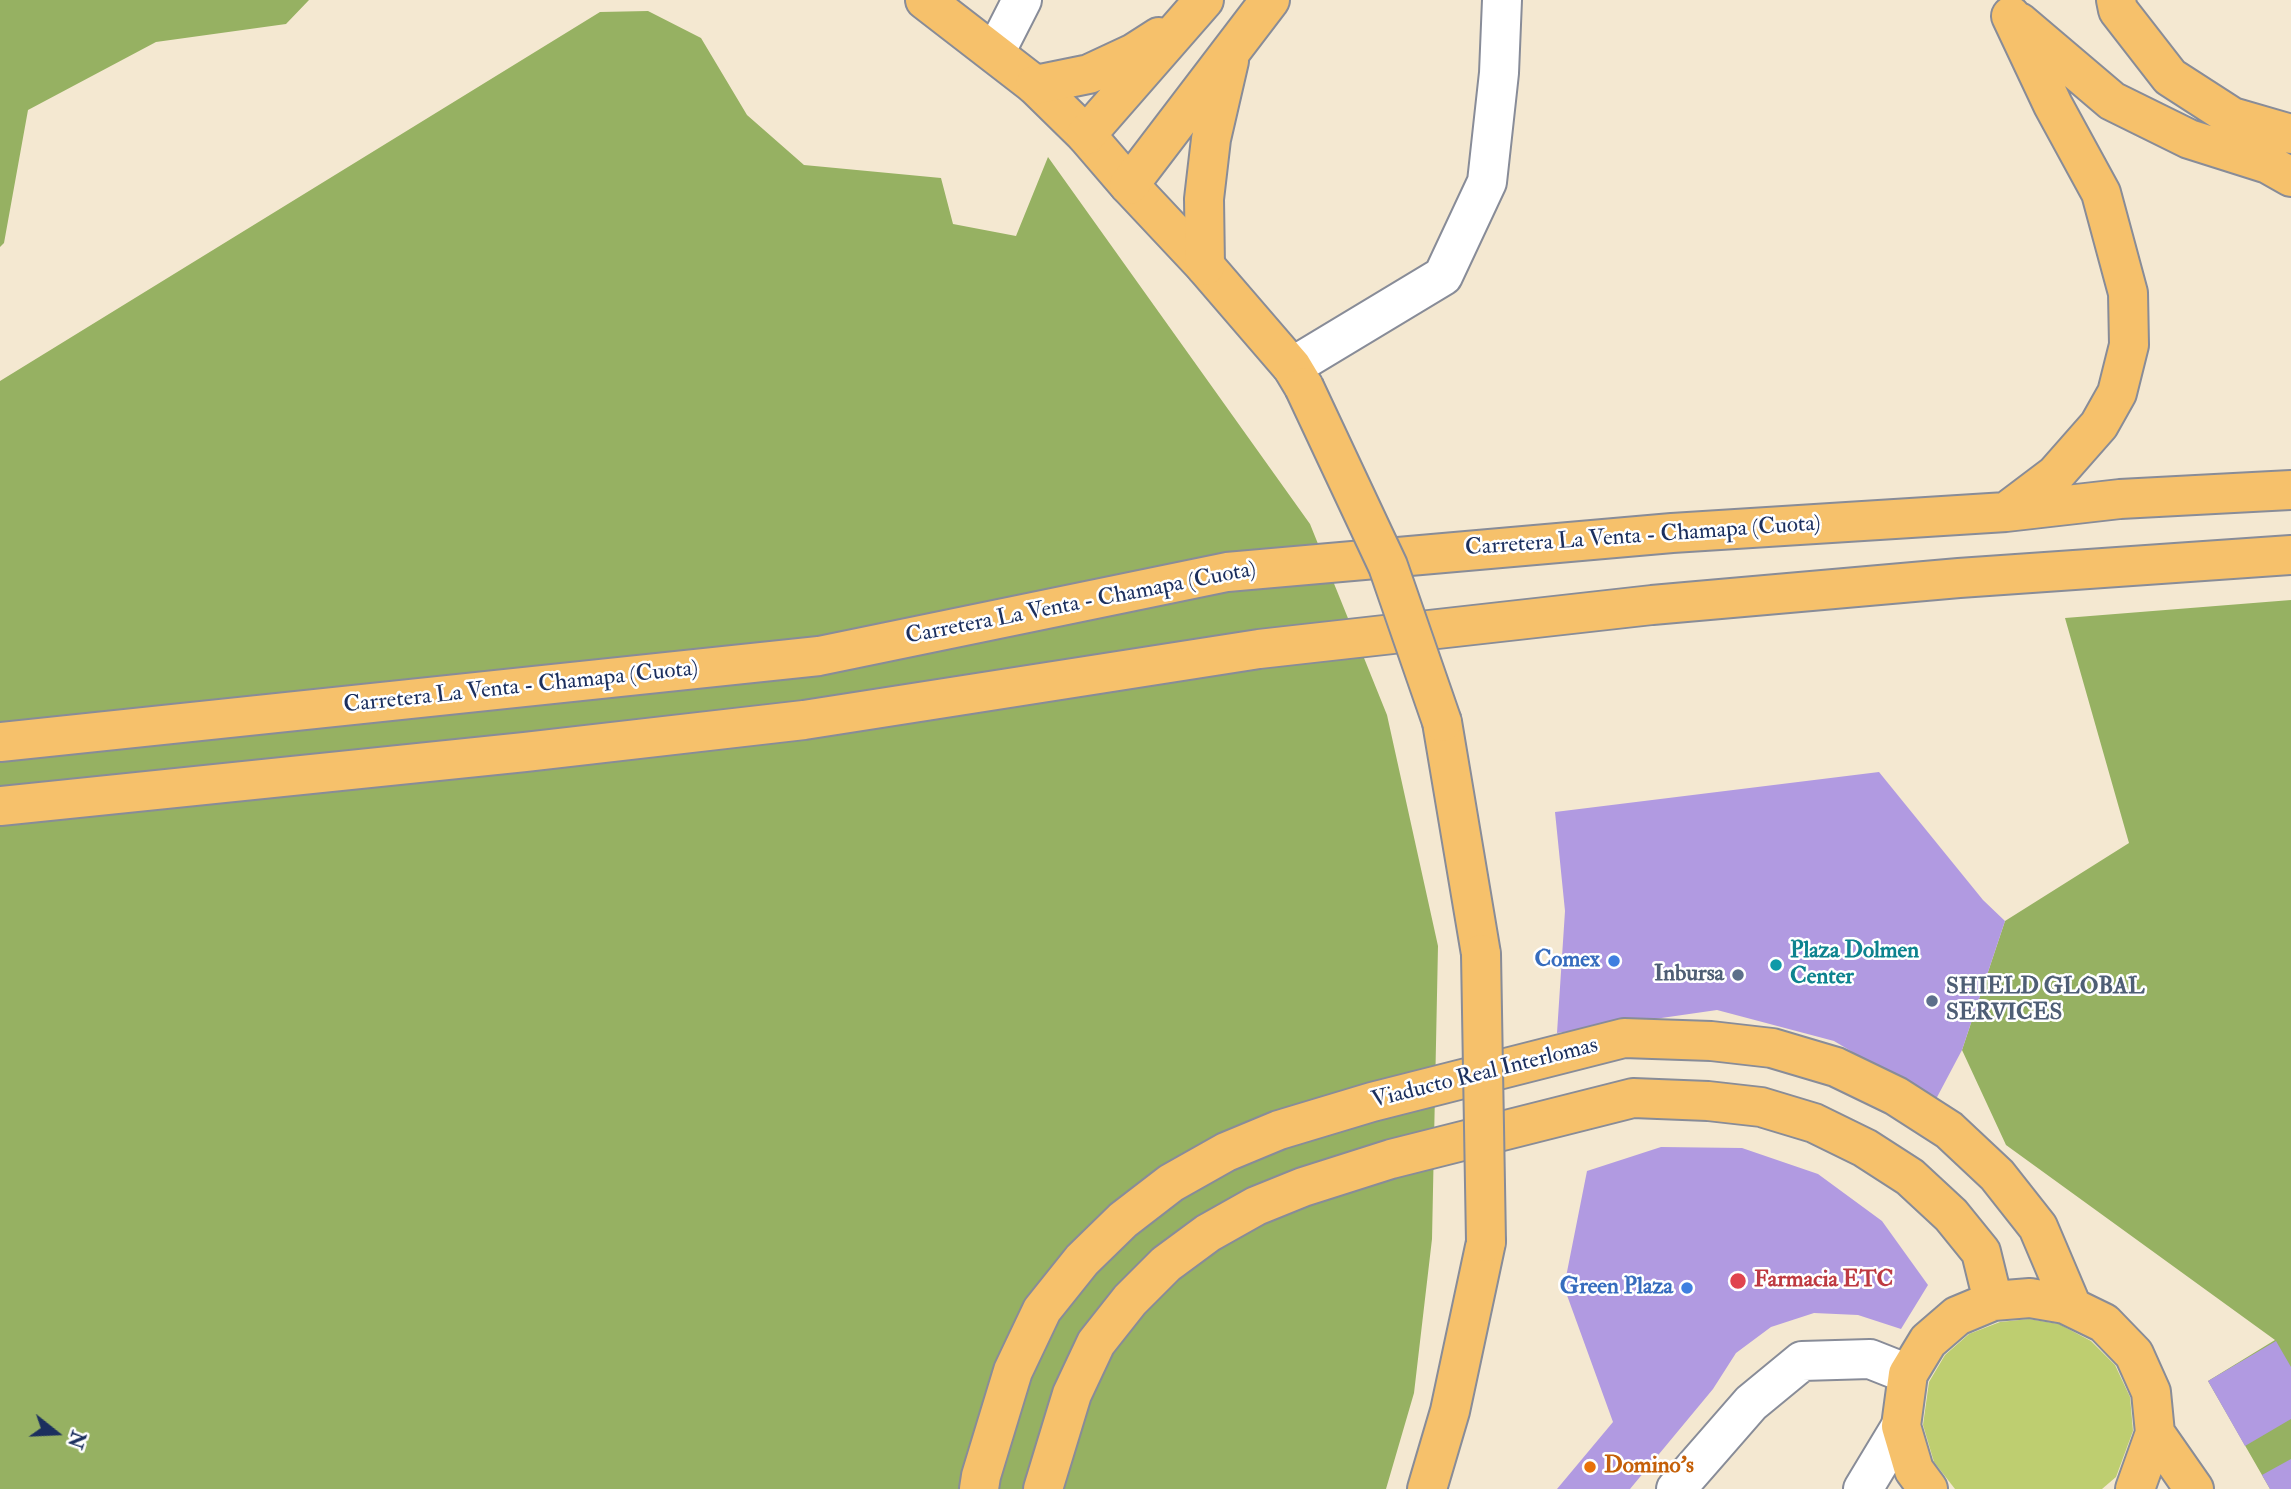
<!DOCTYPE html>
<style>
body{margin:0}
#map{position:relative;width:2291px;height:1489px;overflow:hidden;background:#f4e8d1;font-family:"IM FELL Double Pica",serif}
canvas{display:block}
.north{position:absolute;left:21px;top:1398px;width:70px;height:70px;-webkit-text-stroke:5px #fff;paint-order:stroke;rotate:108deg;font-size:19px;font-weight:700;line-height:28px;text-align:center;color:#1b2f5e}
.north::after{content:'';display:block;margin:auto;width:24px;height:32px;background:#1b2f5e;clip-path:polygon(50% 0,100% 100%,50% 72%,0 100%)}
</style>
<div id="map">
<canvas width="2291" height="1489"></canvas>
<div class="north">N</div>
</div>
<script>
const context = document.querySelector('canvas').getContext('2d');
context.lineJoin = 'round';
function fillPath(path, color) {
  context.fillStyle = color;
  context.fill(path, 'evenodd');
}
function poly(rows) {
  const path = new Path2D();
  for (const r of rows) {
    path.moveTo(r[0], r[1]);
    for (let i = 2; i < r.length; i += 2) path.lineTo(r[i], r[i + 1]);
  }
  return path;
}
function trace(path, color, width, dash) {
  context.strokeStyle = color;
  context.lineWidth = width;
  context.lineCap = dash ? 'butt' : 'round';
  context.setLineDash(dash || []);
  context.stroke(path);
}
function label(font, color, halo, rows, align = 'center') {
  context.font = font + ' "IM FELL Double Pica",serif';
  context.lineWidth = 5;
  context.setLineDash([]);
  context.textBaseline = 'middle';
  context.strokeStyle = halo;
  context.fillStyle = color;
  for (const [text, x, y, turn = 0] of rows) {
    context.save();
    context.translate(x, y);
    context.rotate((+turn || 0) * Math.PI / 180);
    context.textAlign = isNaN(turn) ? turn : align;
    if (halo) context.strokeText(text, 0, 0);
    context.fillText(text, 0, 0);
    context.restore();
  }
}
fillPath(poly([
 [2029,1319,2059,1324,2091,1341,2115,1365,2130,1397,2133,1431,2116,1477,2102,1489,1955,1489,1934,1462,1923,1425,1929,1382,1945,1355,1969,1334,2000,1322]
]), '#bece70');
fillPath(poly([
 [0,0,309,0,286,24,156,42,28,110,4,243,0,247],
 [648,11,701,38,747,115,804,165,941,178,953,224,1016,236,1048,157,1310,524,1387,715,1438,946,1432,1239,1414,1393,1386,1489,0,1489,0,381,600,12],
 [2291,600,2291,1489,2270,1489,2208,1381,2275,1340,2006,1145,1962,1050,2005,921,2129,843,2065,618]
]), '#96b162');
fillPath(poly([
 [1879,772,1983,900,2005,921,1962,1050,1935,1101,1834,1041,1717,1010,1557,1033,1565,911,1555,812],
 [1661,1147,1742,1148,1818,1174,1882,1221,1928,1285,1901,1329,1858,1315,1814,1313,1771,1327,1736,1353,1713,1389,1630,1489,1557,1489,1613,1422,1564,1287,1587,1171],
 [2276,1341,2291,1367,2291,1419,2245,1446,2208,1381],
 [2291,1459,2291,1489,2270,1489,2262,1475]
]), '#b19ae1');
const minor = poly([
 [995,53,1022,0],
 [1292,367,1443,276,1487,182,1499,73,1502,0],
 [1676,1489,1751,1403,1802,1361,1870,1359,1908,1374],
 [1863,1489,1901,1426]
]);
const major = poly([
 [925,0,1035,85,1086,135,1129,185,1205,266,1292,367,1304,387],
 [1442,722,1481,954],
 [2155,1433,2194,1489],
 [979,1489,981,1476,1013,1371,1042,1310,1082,1260,1123,1220,1171,1183,1226,1152,1279,1130,1372,1102,1624,1038,1711,1041,1772,1048,1836,1067,1896,1096,1949,1130,1997,1175,2038,1227,2072,1307],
 [1043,1489,1072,1394,1096,1343,1130,1300,1166,1264,1208,1233,1256,1206,1303,1187,1391,1159,1633,1098,1708,1101,1761,1107,1814,1123,1865,1148,1910,1177,1951,1215,1981,1252,1993,1301],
 [1427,1489,1450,1411,1486,1242],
 [1928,1489,1914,1470,1901,1426,1908,1374,1928,1341,1957,1316,1993,1301,2030,1298,2065,1304,2104,1323,2134,1354,2151,1392,2155,1433,2135,1489]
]);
const highway = poly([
 [2116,0,2118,10,2170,77,2232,117,2291,134],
 [2019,22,2112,101,2189,139,2268,164,2291,177],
 [1035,85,1089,74,1134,53,1159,37],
 [1086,135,1204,0],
 [1129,185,1270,0],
 [1205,266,1204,199,1211,139,1229,61],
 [2006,512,2055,475,2099,425,2117,393,2129,345,2128,293,2101,193,2053,105,2011,16],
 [0,742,819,656,1227,572,1672,533,2006,512,2120,499,2291,490],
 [0,806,525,752,804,720,1259,649,1652,605,1959,578,2291,555]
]);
trace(minor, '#888c98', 42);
trace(major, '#888c98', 42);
trace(highway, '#888c98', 42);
trace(minor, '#fff', 38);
trace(major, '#f6c16b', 38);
trace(highway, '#f6c16b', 38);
const majorBridge = poly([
 [1304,387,1388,566,1442,722],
 [1481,954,1486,1242]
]);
trace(majorBridge, '#888c98', 42, []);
trace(majorBridge, '#f6c16b', 38);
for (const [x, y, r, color] of [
 [1614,961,7,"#3f7fe0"],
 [1776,965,7,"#0f9aa8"],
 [1738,975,7,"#5c6f8a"],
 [1932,1001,7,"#5c6f8a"],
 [1738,1281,9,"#e0444e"],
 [1687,1288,7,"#3f7fe0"],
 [1590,1467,7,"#e8710a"]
]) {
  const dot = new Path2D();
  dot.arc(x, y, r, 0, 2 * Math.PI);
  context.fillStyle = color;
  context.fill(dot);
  trace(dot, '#fff', 2.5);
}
label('23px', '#1b2f5e', '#fff', [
 ["Carretera La Venta - Chamapa (Cuota)",1643,537,-4],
 ["Carretera La Venta - Chamapa (Cuota)",1081,604,-11],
 ["Carretera La Venta - Chamapa (Cuota)",521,688,-6],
 ["Viaducto Real Interlomas",1485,1074,-14]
]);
label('bold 23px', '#0d838f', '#fff', [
 ["Plaza Dolmen",1790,952],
 ["Center",1790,978]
], 'left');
label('bold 23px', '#366cbe', '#fff', [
 ["Comex",1600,961],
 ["Green Plaza",1673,1288]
], 'right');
label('bold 23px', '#4e5e75', '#fff', [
 ["Inbursa",1724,975],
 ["SHIELD GLOBAL",1946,988,"left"],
 ["SERVICES",1946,1014,"left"]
], 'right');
label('bold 23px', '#be3a42', '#fff', [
 ["Farmacia ETC",1754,1281]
], 'left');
label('bold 23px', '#c56008', '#fff', [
 ["Domino's",1604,1467]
], 'left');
</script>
